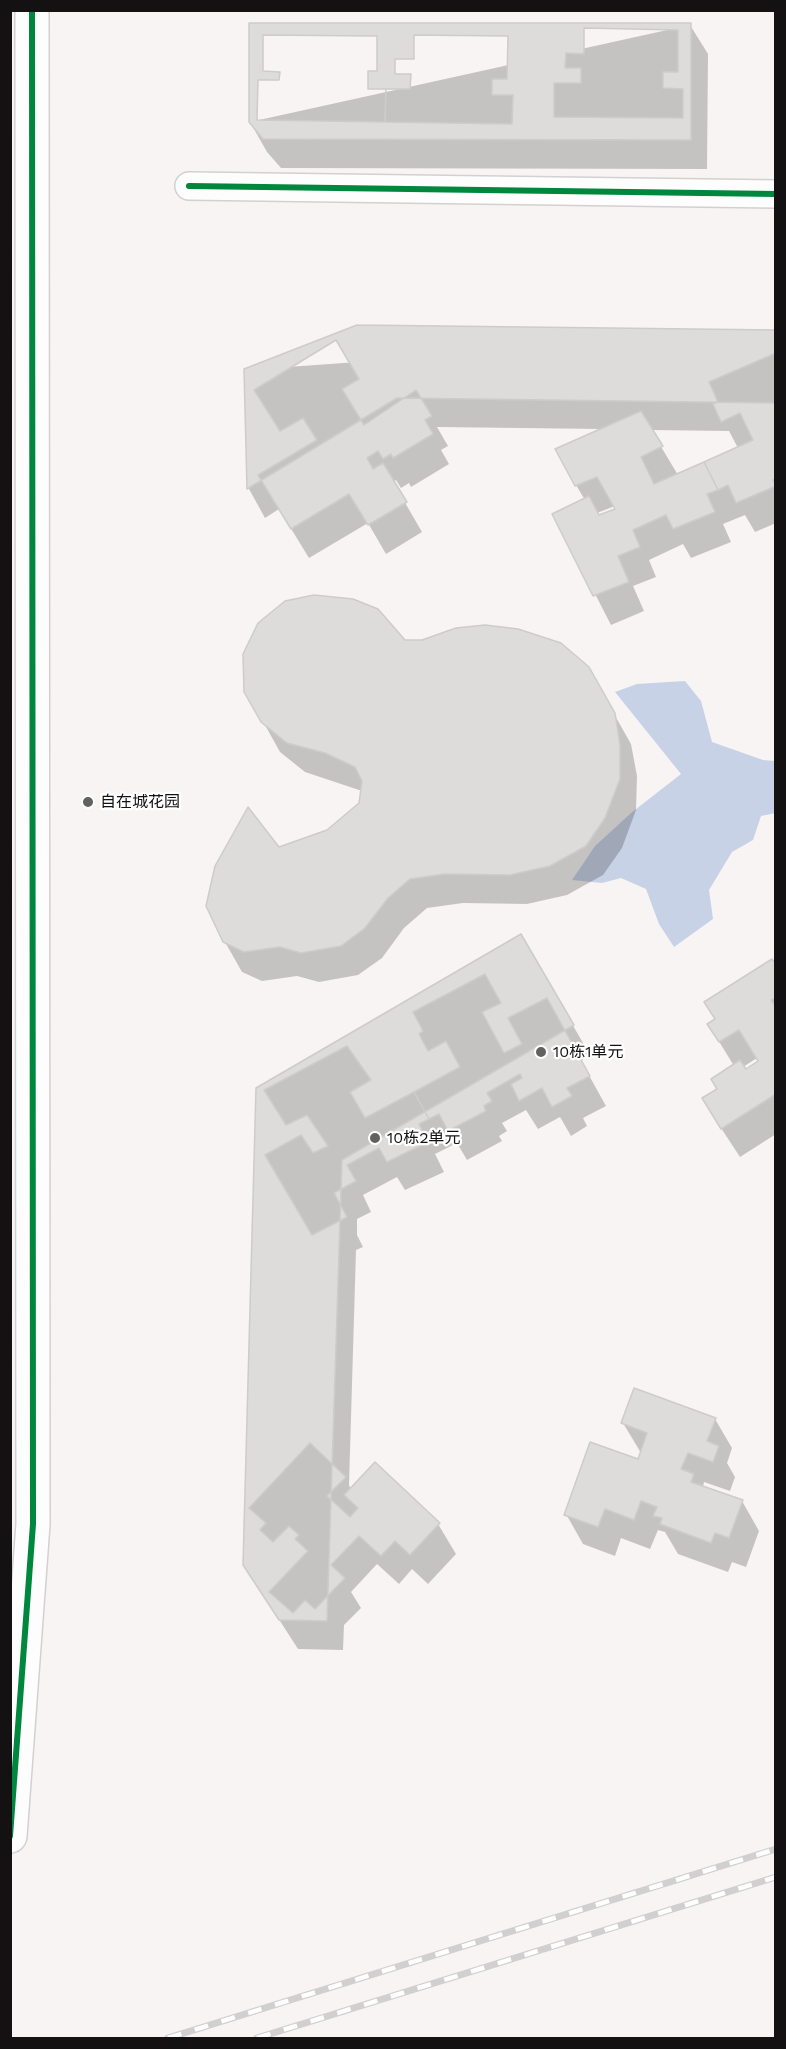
<!DOCTYPE html>
<meta charset="utf-8">
<style>
body{margin:0}
#map{position:relative;width:786px;height:2049px;overflow:hidden;background:#f7f4f3;font-family:"Work Sans",sans-serif}
canvas{display:block}
.frame{position:absolute;inset:0;border:12px solid #131111;pointer-events:none}
</style>
<div id="map">
<canvas width="786" height="2049"></canvas>
<div class="frame"></div>
</div>
<script>
const context = document.querySelector('canvas').getContext('2d');
context.lineJoin = 'round';
function fillPath(path, color) {
  context.fillStyle = color;
  context.fill(path, 'evenodd');
}
function poly(rows) {
  const path = new Path2D();
  for (const r of rows) {
    path.moveTo(r[0], r[1]);
    for (let i = 2; i < r.length; i += 2) path.lineTo(r[i], r[i + 1]);
  }
  return path;
}
function trace(path, color, width, dash) {
  context.strokeStyle = color;
  context.lineWidth = width;
  context.lineCap = dash ? 'butt' : 'round';
  context.setLineDash(dash || []);
  context.stroke(path);
}
function label(font, color, halo, rows, align = 'center') {
  context.font = font + ' "Work Sans","Noto Sans SC",sans-serif';
  context.lineWidth = 4.5;
  context.setLineDash([]);
  context.textBaseline = 'middle';
  context.strokeStyle = halo;
  context.fillStyle = color;
  for (const [text, x, y, turn = 0] of rows) {
    context.save();
    context.translate(x, y);
    context.rotate((+turn || 0) * Math.PI / 180);
    context.textAlign = isNaN(turn) ? turn : align;
    if (halo) context.strokeText(text, 0, 0);
    context.fillText(text, 0, 0);
    context.restore();
  }
}
fillPath(poly([
 [685,681,701,701,712,742,763,760,775,761,776,813,761,816,753,840,732,852,709,890,713,919,674,947,659,924,646,889,621,878,602,883,572,880,595,846,631,813,681,774,615,692,637,684]
]), '#c8d2e7');
fillPath(poly([
 [690,25,708,54,707,169,281,168,267,152,250,122],
 [776,332,776,523,755,532,745,515,723,524,731,542,691,558,683,544,649,560,656,577,633,586,644,611,611,625,554,514,585,500,576,485,602,429,437,427,448,446,441,450,449,464,411,487,409,483,401,488,396,480,393,482,422,532,386,554,368,523,309,558,279,509,265,518,249,489,246,370],
 [651,430,729,431,738,448,678,475],
 [615,506,617,510,599,517,597,513],
 [404,641,588,668,631,744,637,776,636,810,622,848,603,875,567,895,527,904,463,903,427,908,404,928,382,958,358,975,319,982,297,976,262,981,242,972,225,942,278,849,327,831,360,804,362,791,305,772,280,752,246,691],
 [521,936,590,1055,581,1061,606,1106,583,1118,587,1126,571,1136,560,1117,538,1129,526,1110,502,1123,507,1131,499,1136,502,1141,467,1160,457,1143,435,1154,444,1172,405,1190,397,1177,363,1195,371,1212,357,1219,357,1235,363,1247,356,1250,349,1485,351,1490,438,1524,456,1554,428,1584,412,1569,399,1584,377,1564,351,1592,361,1608,344,1625,343,1650,298,1649,244,1565,258,1089],
 [776,966,776,1134,740,1157,721,1128,719,1090,734,1066,709,1025],
 [757,1058,759,1062,746,1071,743,1067],
 [715,1419,732,1448,727,1463,735,1477,730,1491,704,1482,703,1487,742,1501,759,1531,746,1567,732,1562,728,1572,678,1554,665,1532,658,1530,650,1549,621,1538,615,1556,583,1544,566,1514,638,1461,641,1453,623,1423]
]), '#0003');
const building = poly([
 [249,23,691,23,691,140,263,139,249,122,249,23],
 [584,28,678,30,678,72,663,72,663,88,683,89,683,118,554,117,554,83,581,83,581,68,565,68,566,53,584,54,584,28],
 [263,35,377,36,377,71,368,71,368,89,386,89,385,122,257,120,258,80,279,80,280,72,263,71,263,35],
 [414,35,508,36,507,79,492,79,492,95,513,95,512,124,385,122,386,89,410,89,411,74,395,74,395,59,414,59,414,35],
 [357,325,776,330,776,403,397,398,247,489,244,369,357,325],
 [336,340,359,379,342,389,364,425,416,390,432,416,425,420,433,434,393,458,391,454,383,459,378,451,367,458,373,469,383,463,407,502,368,525,349,494,291,529,258,475,317,440,303,418,280,431,254,390,336,340],
 [776,353,776,479,773,480,776,486,736,503,728,485,718,490,704,462,753,440,740,413,721,422,713,404,718,402,709,382,776,353],
 [641,411,663,446,641,457,654,484,704,462,718,490,707,494,715,512,673,529,666,515,633,530,640,547,618,556,629,582,593,596,552,514,589,496,599,515,615,509,597,477,575,486,555,449,641,411],
 [314,595,353,599,378,609,405,640,422,640,456,628,485,625,518,629,561,643,589,667,615,713,620,745,620,779,605,818,586,846,550,866,510,875,445,874,410,879,388,898,365,928,341,946,301,953,280,947,244,952,223,942,206,906,215,866,248,807,279,847,327,830,359,803,362,781,355,767,325,753,287,743,261,722,244,692,243,654,258,623,285,601,314,595],
 [521,934,574,1025,342,1160,327,1621,279,1620,243,1565,256,1088,521,934],
 [772,959,776,964,776,998,771,1000,776,1007,776,1094,721,1129,702,1098,717,1089,711,1079,740,1060,746,1069,758,1061,739,1030,719,1042,707,1024,715,1019,704,1002,772,959],
 [485,974,501,1003,482,1012,504,1053,522,1044,508,1018,547,998,590,1076,567,1088,572,1096,552,1107,542,1088,519,1101,511,1084,522,1078,520,1074,487,1093,492,1101,484,1106,486,1111,448,1131,439,1114,429,1119,414,1092,460,1067,446,1041,428,1051,419,1034,423,1031,413,1012,485,974],
 [347,1046,371,1080,350,1092,365,1118,414,1092,429,1119,419,1124,428,1142,387,1162,379,1148,347,1165,356,1181,334,1193,347,1217,312,1235,265,1155,301,1135,313,1153,328,1146,307,1115,286,1125,264,1090,347,1046],
 [634,1388,716,1418,707,1441,719,1446,713,1462,688,1453,681,1469,694,1474,691,1482,743,1500,729,1538,715,1533,711,1543,660,1524,662,1518,653,1516,657,1507,641,1501,634,1520,605,1509,598,1527,564,1515,590,1442,638,1459,647,1433,621,1423,634,1388],
 [310,1443,346,1477,327,1496,350,1517,358,1508,344,1495,375,1462,440,1523,410,1555,395,1541,381,1556,359,1536,331,1565,345,1578,315,1609,305,1600,293,1613,269,1592,308,1551,295,1539,299,1535,289,1526,273,1542,260,1530,266,1523,249,1508,310,1443]
]);
fillPath(building, '#dedcdb');
trace(building, '#cdcbcb', 1.5);
const minor = poly([
 [189,186,776,194]
]);
const tertiary = poly([
 [10,1836,33,1524,32,10]
]);
trace(minor, '#d3d0d0', 30);
trace(tertiary, '#d3d0d0', 36);
trace(minor, '#fefdfd', 27);
trace(tertiary, '#fefdfd', 33);
const rail = poly([
 [168,2038,776,1849],
 [257,2038,776,1877]
]);
trace(rail, '#d1cfcf', 7);
trace(rail, '#fff', 4.5, [14]);
trace(poly([
 [189,186,776,194],
 [10,1836,33,1524,32,10]
]), '#00873e', 6);
for (const [x, y, r, color] of [
 [88,802,6,"#636060"],
 [541,1052,6,"#636060"],
 [375,1138,6,"#636060"]
]) {
  const dot = new Path2D();
  dot.arc(x, y, r, 0, 2 * Math.PI);
  context.fillStyle = color;
  context.fill(dot);
  trace(dot, '#fff', 2);
}
label('16px', '#131111', '#fff', [
 ["自在城花园",100,802],
 ["10栋1单元",553,1052],
 ["10栋2单元",387,1138]
], 'left');
</script>
